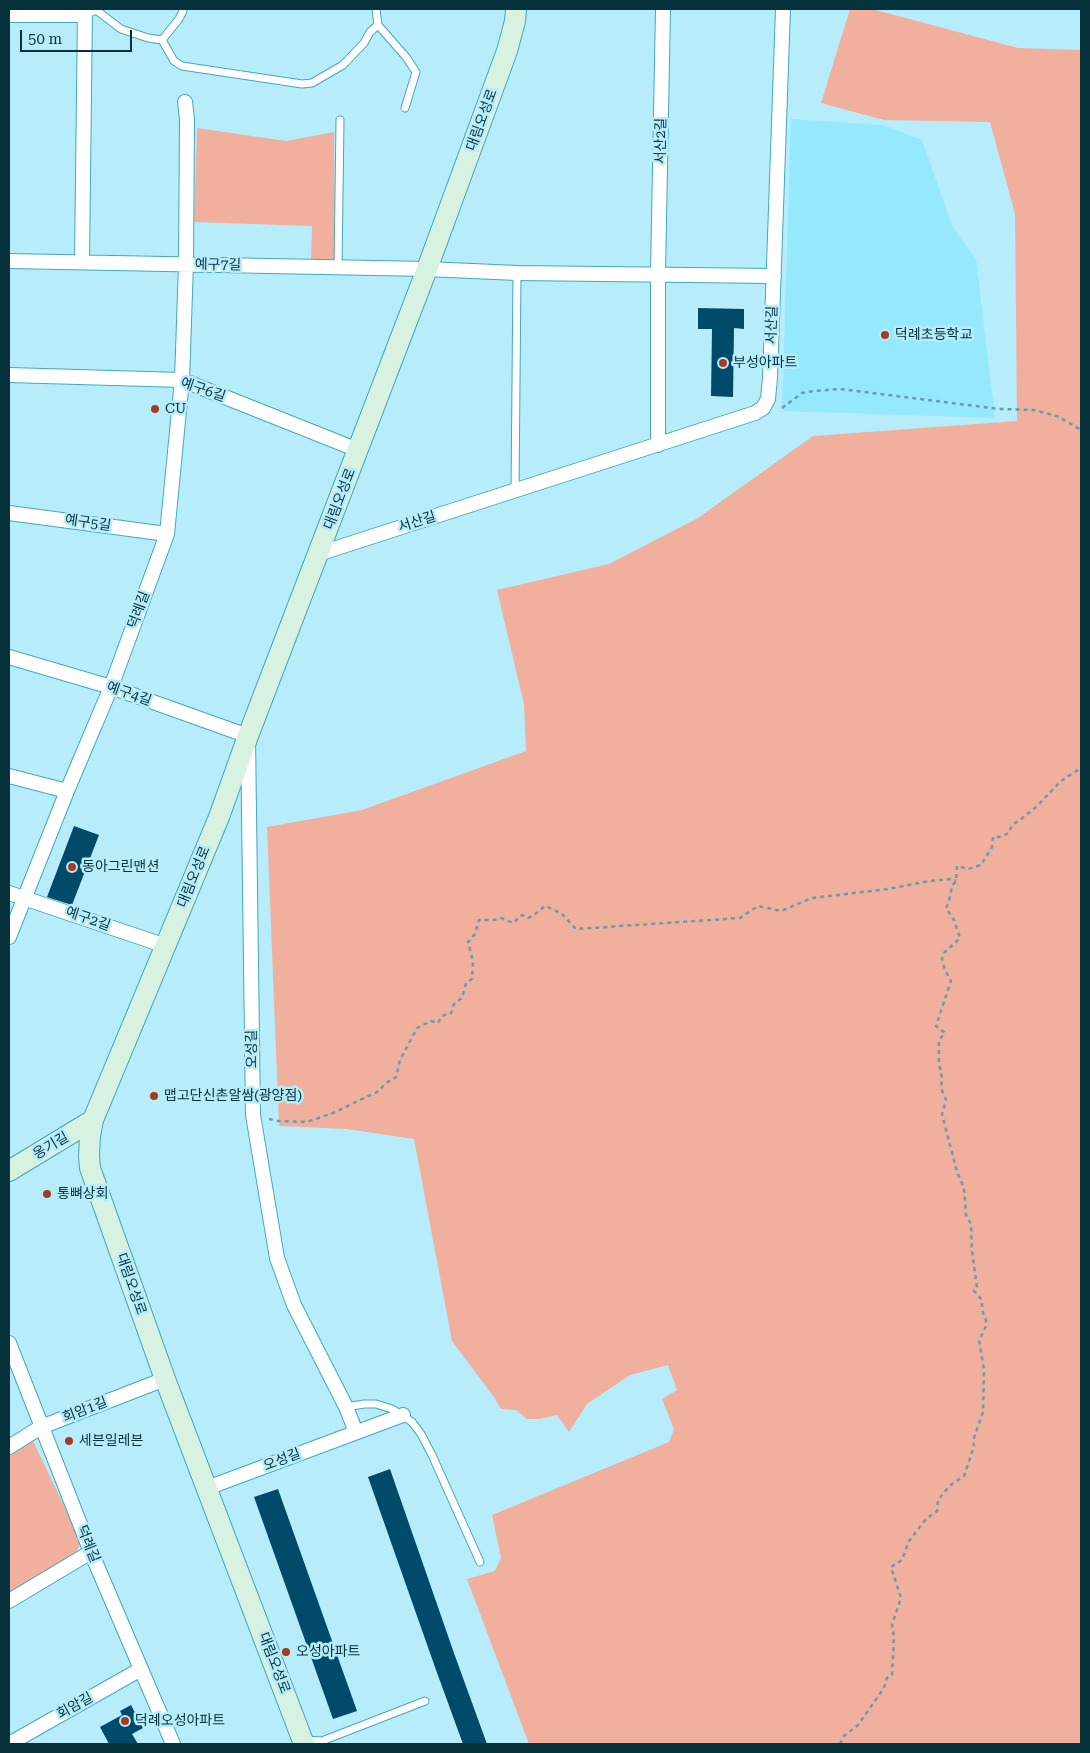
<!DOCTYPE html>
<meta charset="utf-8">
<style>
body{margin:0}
#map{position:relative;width:1090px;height:1753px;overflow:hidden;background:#b7edfb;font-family:"Roboto Serif",serif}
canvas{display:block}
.frame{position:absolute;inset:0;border:10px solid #05323b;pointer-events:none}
.scale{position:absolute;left:20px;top:30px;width:112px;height:22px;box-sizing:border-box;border:2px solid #05323b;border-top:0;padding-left:6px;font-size:15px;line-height:18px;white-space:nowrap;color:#05323b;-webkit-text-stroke:4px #b7edfb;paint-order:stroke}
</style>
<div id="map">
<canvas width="1090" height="1753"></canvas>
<div class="frame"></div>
<div class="scale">50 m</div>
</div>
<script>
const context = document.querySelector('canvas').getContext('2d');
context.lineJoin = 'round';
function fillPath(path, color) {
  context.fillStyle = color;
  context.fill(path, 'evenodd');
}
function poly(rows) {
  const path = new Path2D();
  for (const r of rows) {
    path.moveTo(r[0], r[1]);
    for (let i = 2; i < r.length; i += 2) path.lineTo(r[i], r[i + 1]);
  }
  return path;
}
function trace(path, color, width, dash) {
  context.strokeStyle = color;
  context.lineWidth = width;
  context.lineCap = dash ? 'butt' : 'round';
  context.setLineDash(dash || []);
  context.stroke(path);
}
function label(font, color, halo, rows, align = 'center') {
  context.font = font + ' "Roboto Serif","Noto Sans KR",serif';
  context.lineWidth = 5;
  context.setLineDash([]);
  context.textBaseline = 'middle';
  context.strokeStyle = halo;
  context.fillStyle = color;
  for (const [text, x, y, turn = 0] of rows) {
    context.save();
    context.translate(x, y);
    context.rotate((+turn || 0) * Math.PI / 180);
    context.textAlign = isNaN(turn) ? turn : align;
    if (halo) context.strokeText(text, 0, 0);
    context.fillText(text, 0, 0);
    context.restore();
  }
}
fillPath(poly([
 [791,119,883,125,922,140,953,228,976,259,995,418,782,411]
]), '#95e8fd');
fillPath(poly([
 [850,9,872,9,1018,48,1081,50,1081,1744,529,1744,467,1579,495,1571,501,1558,492,1515,669,1442,674,1429,662,1399,677,1390,668,1365,630,1375,587,1404,569,1432,557,1415,540,1419,527,1419,516,1410,501,1409,494,1397,452,1341,414,1139,347,1129,279,1126,267,827,362,810,526,751,524,704,497,590,609,564,698,518,813,436,1017,421,1015,214,990,122,884,120,821,103],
 [197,128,286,141,334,132,335,260,311,259,312,226,194,222],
 [33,1441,79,1537,80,1543,76,1553,9,1594,9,1456]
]), '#f1af9e');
fillPath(poly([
 [698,308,744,309,744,329,734,328,733,397,711,396,712,329,698,329],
 [74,826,99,835,72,905,47,897],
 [390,1469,455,1656,487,1744,463,1744,436,1670,368,1477],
 [278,1489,357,1711,333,1719,254,1497],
 [131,1705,143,1728,132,1734,138,1744,109,1744,100,1727,122,1715,120,1711]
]), '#014a6a');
const lane = poly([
 [376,9,378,25,406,57,416,72,405,108],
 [85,15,96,10,121,29,148,38,162,40,174,61,182,66,302,84,312,83,343,65,364,43,370,32,378,25],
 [162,40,179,19,183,11,182,9],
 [338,268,340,120],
 [515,491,517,273],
 [346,1407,364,1404,376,1404,392,1409,412,1422,421,1434,432,1455,480,1562],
 [305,1740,322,1741,425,1701]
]);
const street = poly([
 [9,15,85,15],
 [9,261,427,269,517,273,774,276],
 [82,262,85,9],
 [9,375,182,380,358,450],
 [658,445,658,273,663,9],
 [9,513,167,534],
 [318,554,755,413,763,408,768,399,770,378,783,9],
 [9,657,111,687,248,736,253,1115,277,1258,294,1305,346,1407,356,1432],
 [9,776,67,791],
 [9,893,166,946],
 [9,937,67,791,111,687,167,534,182,380,186,264,187,119,185,102],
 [9,1343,91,1552,173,1744],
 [9,1447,41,1427,165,1379],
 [207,1488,403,1415],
 [9,1601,91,1552],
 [9,1744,141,1669]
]);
const secondary = poly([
 [9,1171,93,1120],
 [304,1744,165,1379,90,1168,89,1156,90,1136,93,1120,219,817,248,736,427,269,507,51,515,21,516,9]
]);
trace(lane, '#43a7be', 9);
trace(street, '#43a7be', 16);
trace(secondary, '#43a7be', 22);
trace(poly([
 [782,408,802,393,814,391,840,389,1000,409,1034,410,1057,416,1081,430],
 [269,1119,278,1121,307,1122,333,1113,379,1091,386,1083,396,1077,400,1060,417,1028,431,1021,438,1023,442,1016,451,1013,454,1004,462,998,466,983,472,979,473,961,468,942,475,934,479,920,494,920,501,918,513,923,522,915,528,918,534,915,545,906,561,913,576,929,740,918,758,906,781,911,812,898,888,889,930,881,950,879,956,881],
 [840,1744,844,1736,858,1725,884,1688,887,1678,892,1675,894,1637,892,1625,901,1598,891,1567,902,1560,909,1541,926,1519,937,1511,938,1501,944,1492,952,1484,964,1476,974,1446,973,1441,983,1412,984,1369,979,1341,986,1326,986,1320,982,1310,982,1300,974,1291,977,1287,972,1251,971,1224,966,1215,964,1188,957,1172,942,1114,946,1100,941,1088,942,1078,939,1063,939,1040,945,1033,936,1026,951,981,945,970,942,959,944,953,960,938,954,920,946,908,949,901,952,886,956,881,957,866,968,869,981,865,992,847,993,837,999,837,1009,833,1012,825,1020,820,1036,807,1061,781,1081,768]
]), '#6b9da9', 2.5, [4, 4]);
trace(lane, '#fff', 7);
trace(street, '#fff', 14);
trace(secondary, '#d8f2e2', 20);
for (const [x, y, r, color] of [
 [885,335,5,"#a33b20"],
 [723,363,5,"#a33b20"],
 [155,409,5,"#a33b20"],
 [72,867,5,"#a33b20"],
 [154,1096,5,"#a33b20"],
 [47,1194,5,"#a33b20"],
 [69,1441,5,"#a33b20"],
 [286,1652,5,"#a33b20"],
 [125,1721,5,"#a33b20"]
]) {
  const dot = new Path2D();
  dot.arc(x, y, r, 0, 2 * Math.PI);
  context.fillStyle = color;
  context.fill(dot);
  trace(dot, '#b7edfb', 2);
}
label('14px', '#05323b', '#b7edfb', [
 ["대림오성로",482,120,-70],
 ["서산2길",661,141,-89],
 ["예구7길",218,265,1],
 ["서산길",772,325,-88],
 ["예구6길",203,390,19],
 ["대림오성로",340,499,-69],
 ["서산길",417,522,-18],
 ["예구5길",88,523,8],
 ["덕례길",139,610,-70],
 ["예구4길",129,694,19],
 ["대림오성로",194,877,-68],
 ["예구2길",88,919,19],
 ["오성길",252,1049,-91],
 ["옹기길",51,1146,-31],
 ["대림오성로",131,1284,71],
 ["회암1길",85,1410,-21],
 ["오성길",282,1460,-21],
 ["덕례길",88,1544,68],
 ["대림오성로",274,1663,69],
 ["회암길",75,1706,-29]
]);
label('14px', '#05323b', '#b7edfb', [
 ["덕례초등학교",895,335],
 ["부성아파트",733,363],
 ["CU",165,409],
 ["동아그린맨션",82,867],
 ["맵고단신촌알쌈(광양점)",164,1096],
 ["통뼈상회",57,1194],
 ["세븐일레븐",79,1441],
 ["오성아파트",296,1652],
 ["덕례오성아파트",135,1721]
], 'left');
</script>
